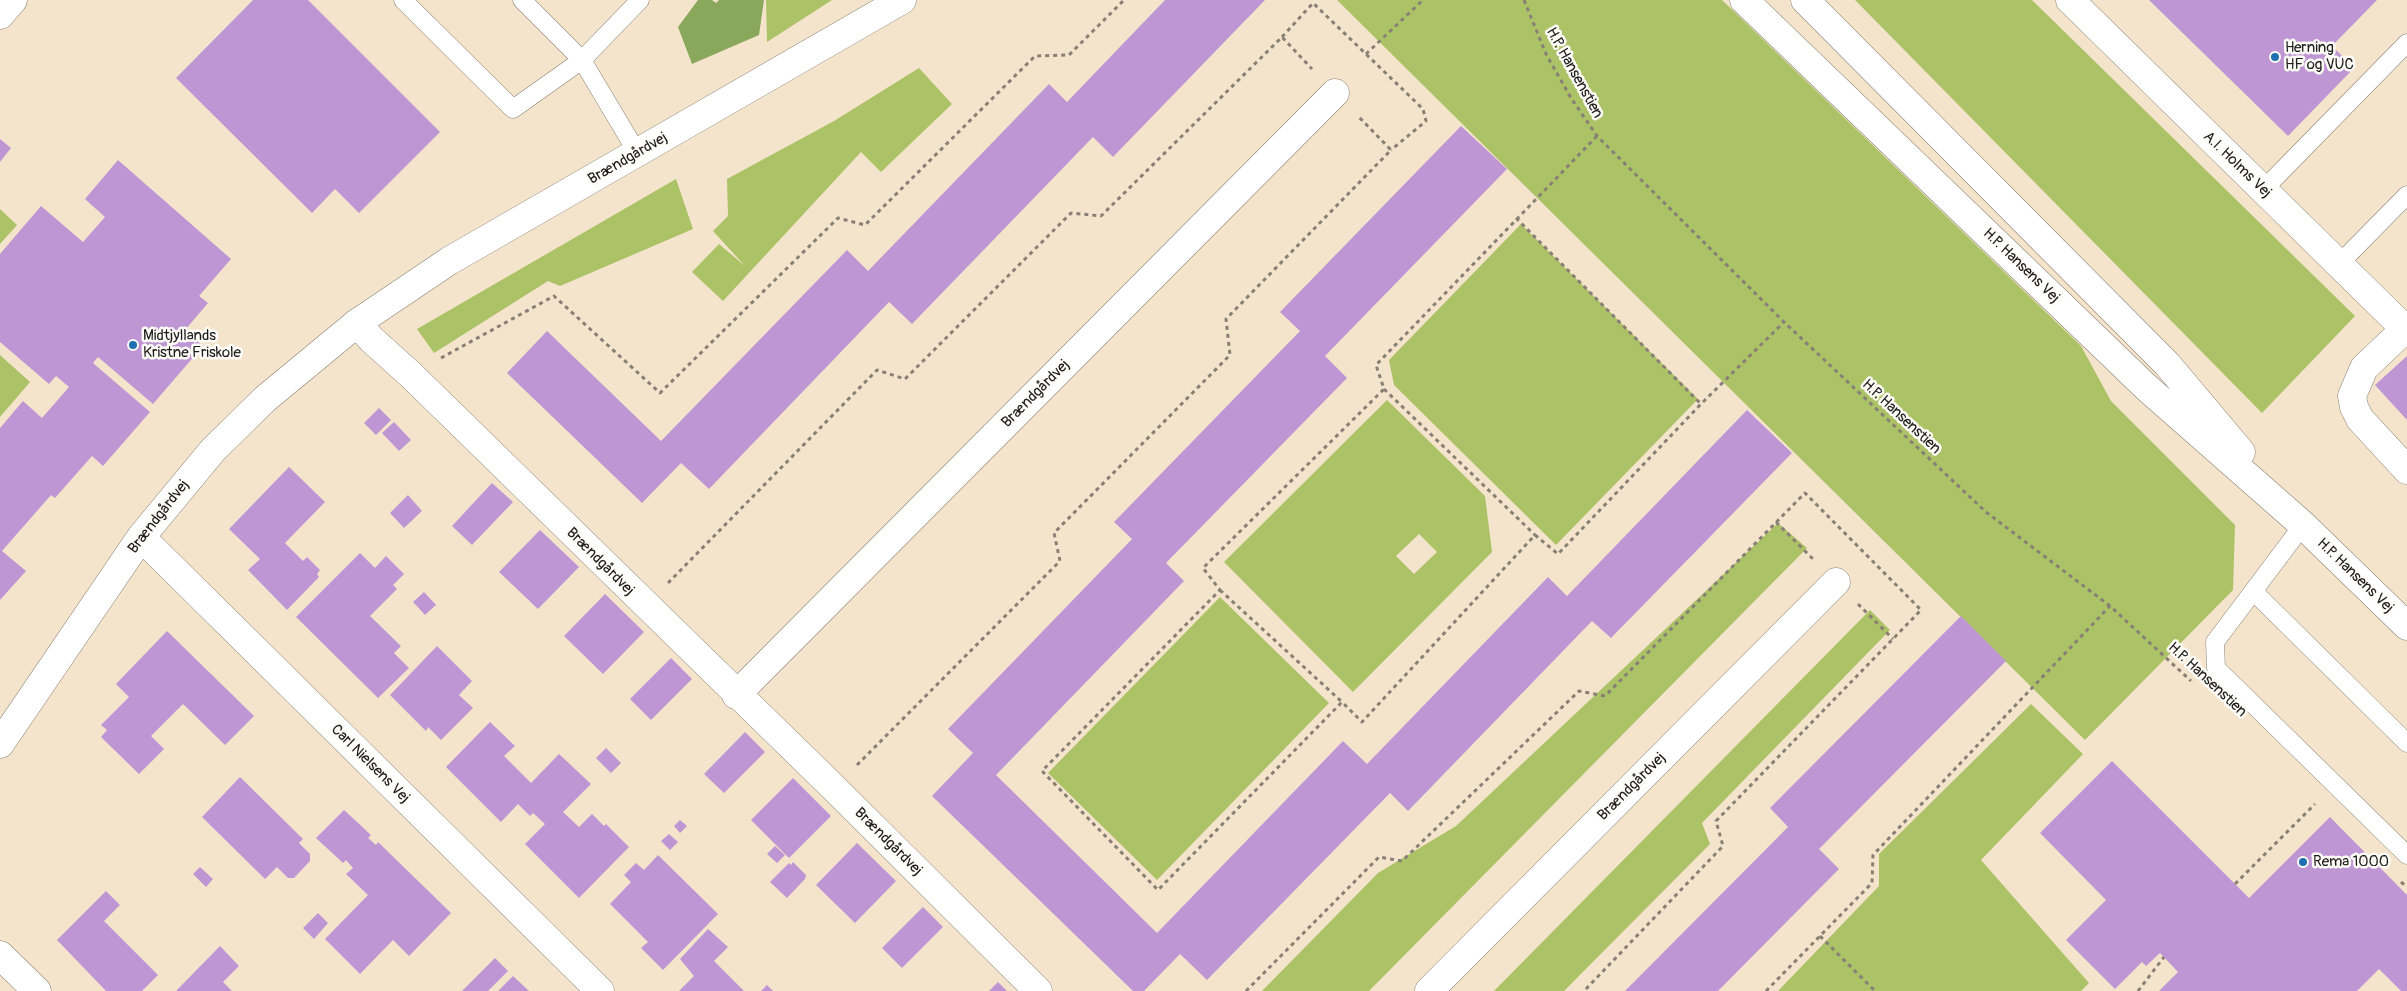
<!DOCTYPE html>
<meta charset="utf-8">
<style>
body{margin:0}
canvas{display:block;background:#f5e4cc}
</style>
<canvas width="2407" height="991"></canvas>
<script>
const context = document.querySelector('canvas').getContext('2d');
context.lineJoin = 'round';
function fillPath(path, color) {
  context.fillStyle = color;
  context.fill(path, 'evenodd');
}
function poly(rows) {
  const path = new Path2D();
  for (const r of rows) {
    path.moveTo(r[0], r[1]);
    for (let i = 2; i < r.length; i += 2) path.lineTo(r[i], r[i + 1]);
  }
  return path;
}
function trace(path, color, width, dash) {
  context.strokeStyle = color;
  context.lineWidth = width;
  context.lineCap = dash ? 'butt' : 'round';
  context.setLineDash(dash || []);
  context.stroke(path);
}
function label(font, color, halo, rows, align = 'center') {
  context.font = font + ' Pangolin,sans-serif';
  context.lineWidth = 5;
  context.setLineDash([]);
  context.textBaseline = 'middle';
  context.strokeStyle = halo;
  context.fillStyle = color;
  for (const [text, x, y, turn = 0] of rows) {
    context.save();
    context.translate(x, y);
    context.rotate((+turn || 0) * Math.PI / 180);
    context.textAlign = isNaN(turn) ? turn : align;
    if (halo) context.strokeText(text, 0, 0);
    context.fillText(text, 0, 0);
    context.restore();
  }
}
fillPath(poly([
 [766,0,832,0,767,42],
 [1337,0,1722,0,2081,346,2111,401,2235,525,2233,590,2085,740],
 [1855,0,2032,0,2355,316,2262,413],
 [919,68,952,104,881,172,861,152,723,301,692,272,719,244,745,266,713,231,728,216,727,179,834,121],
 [676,179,693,229,560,286,548,281,434,353,417,329],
 [0,209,17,225,0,244],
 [1521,224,1698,399,1556,545,1394,385,1389,360],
 [0,355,30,382,0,417],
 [1387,400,1485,496,1492,552,1353,692,1224,562],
 [1419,534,1437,552,1414,574,1396,556],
 [1778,523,1807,548,1369,991,1262,991,1378,873,1456,826],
 [1220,597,1329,703,1157,880,1048,773],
 [1870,610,1890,630,1702,823,1710,844,1564,991,1494,991],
 [2031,704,2083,754,1981,860,2089,983,2081,991,1778,991,1879,886,1879,854]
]), '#acc266');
fillPath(poly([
 [698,0,712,0,716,3,719,0,764,0,759,35,692,64,678,27]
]), '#89a85b');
fillPath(poly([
 [253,0,308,0,440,132,359,213,335,189,312,213,176,78],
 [1165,0,1265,0,1113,157,1093,137,912,324,889,302,709,489,681,463,642,503,507,373,547,331,661,441,847,250,868,271,1049,84,1067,102],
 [2149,0,2377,0,2332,46,2354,68,2288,136],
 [1461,126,1507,169,1325,356,1347,378,1166,563,1184,581,996,775,1157,933,1343,741,1367,764,1548,577,1567,596,1747,410,1792,453,1611,638,1592,621,1408,811,1390,793,1207,980,1180,954,1144,991,1133,991,932,796,973,753,948,729,1132,539,1114,522,1300,331,1280,312],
 [0,139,11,148,0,162],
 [118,160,231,259,199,296,208,303,185,330,203,346,153,404,98,357,93,363,150,412,103,466,92,456,55,498,51,495,2,551,26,571,0,600,0,428,23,401,42,418,69,387,56,376,49,384,0,342,0,254,41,206,83,242,105,217,85,199],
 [2407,356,2407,420,2375,385],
 [379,408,391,420,376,435,364,423],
 [394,422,411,440,399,451,382,433],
 [289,467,325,502,285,543,303,561,307,557,320,570,317,574,319,577,287,610,248,570,260,559,229,529],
 [492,483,513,502,472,545,452,526],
 [408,495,422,511,404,528,390,513],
 [540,530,579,567,538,609,499,572],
 [360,553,375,568,386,556,404,574,393,585,397,589,370,616,401,646,394,653,409,668,378,698,296,617],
 [424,592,436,605,425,615,413,602],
 [605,594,644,632,603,674,564,636],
 [1961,616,2006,661,1819,849,1839,869,1718,991,1625,991,1788,827,1770,808],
 [167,631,254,716,225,745,183,704,151,736,164,749,139,774,101,737,107,730,101,725,129,697,116,684],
 [437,646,472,681,459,695,473,708,441,740,428,727,426,731,390,695],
 [671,658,692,679,651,720,630,699],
 [490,722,515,746,504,756,531,783,559,754,591,784,563,812,579,827,592,814,604,826,606,824,629,847,579,898,525,844,545,824,533,813,530,816,518,804,501,822,446,767],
 [745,732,765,752,724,793,704,774],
 [606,748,621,763,611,773,596,758],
 [2112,761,2249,898,2330,817,2407,895,2407,991,2401,991,2379,969,2357,991,2159,991,2178,972,2160,953,2146,966,2142,962,2115,989,2066,940,2106,900,2040,833],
 [240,777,303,839,299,843,310,854,310,861,294,878,288,878,277,867,265,879,202,817],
 [793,778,831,816,789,858,751,820],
 [344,810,371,835,368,838,376,845,378,842,451,913,409,956,393,940,360,974,325,939,368,895,346,874,353,868,346,860,343,863,316,838],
 [680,820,687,826,680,833,674,826],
 [669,834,678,842,670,850,661,841],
 [857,843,896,881,855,923,816,885],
 [775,846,785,855,777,863,767,854],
 [658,855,718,914,663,970,641,948,648,942,610,904,631,882,624,875,636,863,644,870],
 [793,862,806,875,805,879,787,898,770,882,789,863,791,865],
 [200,867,213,879,206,887,193,874],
 [106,891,120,905,104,921,158,975,142,991,106,991,57,940],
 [923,907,943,927,902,968,882,948],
 [318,913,328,923,314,939,303,928],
 [708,929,728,947,714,961,744,991,679,991,694,976,680,959],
 [220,946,239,966,223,982,232,991,176,991],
 [495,958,508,971,488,991,462,991],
 [513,976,529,991,498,991],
 [998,982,1007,991,989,991],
 [767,985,773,991,761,991]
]), '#bf96d4');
const service = poly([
 [403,0,513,109,582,60,640,0],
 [522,0,582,60,638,154],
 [2263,190,2407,43],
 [2339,264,2407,195],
 [2303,525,2215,642,2216,668,2407,855],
 [2254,592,2407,743]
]);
const minor = poly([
 [2070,0,2405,329,2364,368,2352,396,2354,407,2360,419,2407,470],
 [357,323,371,339,411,375,834,788,1038,991],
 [141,537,600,991],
 [736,695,1335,93],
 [0,955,37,991],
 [1429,991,1836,582]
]);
const tertiary = poly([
 [1744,0,2146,387,2303,525,2407,626],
 [1805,0,2167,364,2241,452],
 [0,15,13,0],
 [0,744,141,537,213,450,265,399,357,323,449,261,902,0]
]);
trace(service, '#888074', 19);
trace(minor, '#888074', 29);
trace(tertiary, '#888074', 29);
trace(poly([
 [1524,0,1546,54,1571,98,1597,136,1784,322,1986,512,2110,606,2191,681],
 [1282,37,1313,3,1423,109,1426,121,1391,150],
 [1366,54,1423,0],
 [1597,136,1376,365,1384,389,1203,568,1220,590,1042,771,1158,890,1342,702,1362,722,1535,535,1558,554,1701,404,1784,322],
 [1516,218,1701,404],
 [441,358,554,296,660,393,838,218,865,225,1035,56,1069,55,1124,0],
 [1384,389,1535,535],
 [1776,522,1813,559],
 [668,583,877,370,905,379,1071,213,1101,216,1282,37,1312,69],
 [1220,590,1342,702],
 [1858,604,1893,639],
 [857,765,1060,561,1054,533,1230,355,1226,319,1391,150,1357,115],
 [2401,882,2407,887],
 [2235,884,2315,804],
 [1820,936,1875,991],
 [1246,991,1379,857,1402,861,1579,691,1605,696,1805,493,1921,610,1716,821,1723,846,1584,991],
 [1766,991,1872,883,1873,855,2110,606],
 [2138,991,2164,957]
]), '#888074', 3, [4, 4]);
trace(service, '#fff', 18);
trace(minor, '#fff', 28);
trace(tertiary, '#fff', 28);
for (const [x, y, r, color] of [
 [2275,57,5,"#1f6fb2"],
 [133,345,5,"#1f6fb2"],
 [2303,862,5,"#1f6fb2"]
]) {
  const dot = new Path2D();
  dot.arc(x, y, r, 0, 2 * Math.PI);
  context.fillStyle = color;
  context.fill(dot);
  trace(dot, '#fdfcf7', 2);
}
label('15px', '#1c1c1c', '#fdfcf7', [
 ["Herning",2285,48],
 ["HF og VUC",2285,65],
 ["Midtjyllands",143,336],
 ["Kristne Friskole",143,353],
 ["Rema 1000",2313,862]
], 'left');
label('15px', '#1c1c1c', '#fdfcf7', [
 ["H.P. Hansenstien",1574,73,61],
 ["Brændgårdvej",628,159,-30],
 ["A.I. Holms Vej",2237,165,44],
 ["H.P. Hansens Vej",2021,266,44],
 ["Brændgårdvej",1036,394,-45],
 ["H.P. Hansenstien",1901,417,43],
 ["Brændgårdvej",159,517,-52],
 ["Brændgårdvej",600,562,45],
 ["H.P. Hansens Vej",2355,576,44],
 ["H.P. Hansenstien",2207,680,43],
 ["Carl Nielsens Vej",370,764,45],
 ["Brændgårdvej",1632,787,-45],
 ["Brændgårdvej",888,842,45]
]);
</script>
